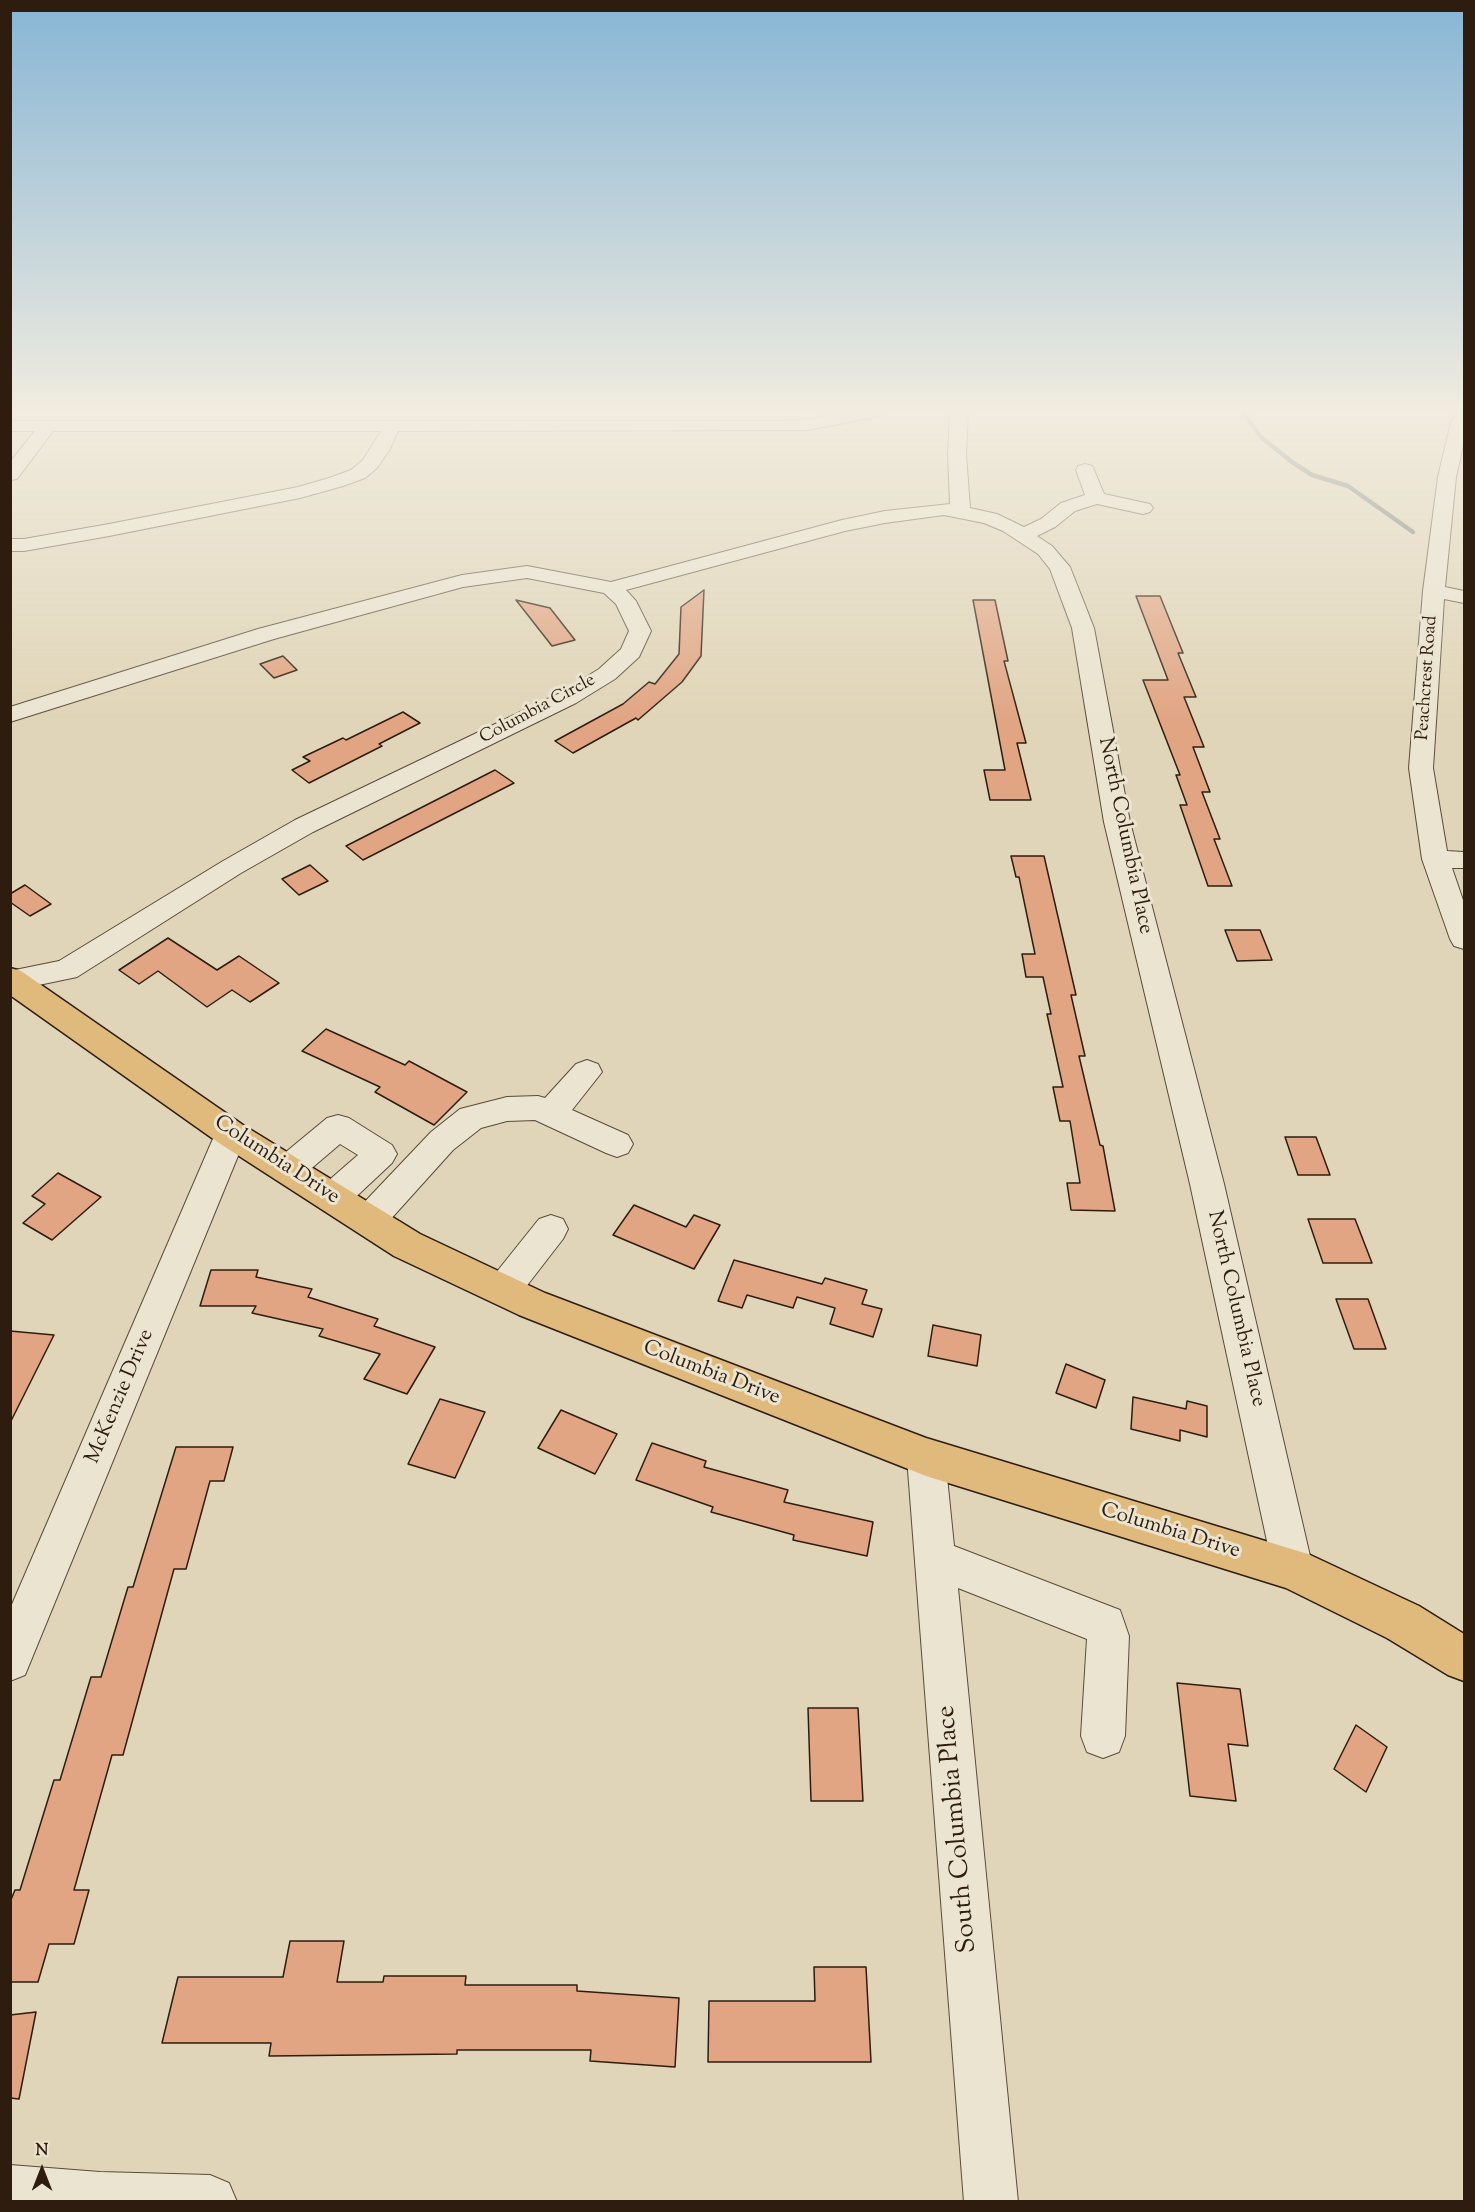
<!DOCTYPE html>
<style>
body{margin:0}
#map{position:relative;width:1475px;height:2212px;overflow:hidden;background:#e0d5b8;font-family:"Sorts Mill Goudy",serif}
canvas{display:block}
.frame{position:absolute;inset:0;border:12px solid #2e1d0f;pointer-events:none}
.north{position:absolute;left:12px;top:2140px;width:60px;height:60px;-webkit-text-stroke:4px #ebe4d1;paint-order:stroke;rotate:0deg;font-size:16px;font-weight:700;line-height:24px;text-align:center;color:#2e1d0f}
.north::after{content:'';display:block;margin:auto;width:21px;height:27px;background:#2e1d0f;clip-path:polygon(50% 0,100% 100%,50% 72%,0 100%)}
</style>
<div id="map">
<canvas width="1475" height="2212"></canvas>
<div class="frame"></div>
<div class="north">N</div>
</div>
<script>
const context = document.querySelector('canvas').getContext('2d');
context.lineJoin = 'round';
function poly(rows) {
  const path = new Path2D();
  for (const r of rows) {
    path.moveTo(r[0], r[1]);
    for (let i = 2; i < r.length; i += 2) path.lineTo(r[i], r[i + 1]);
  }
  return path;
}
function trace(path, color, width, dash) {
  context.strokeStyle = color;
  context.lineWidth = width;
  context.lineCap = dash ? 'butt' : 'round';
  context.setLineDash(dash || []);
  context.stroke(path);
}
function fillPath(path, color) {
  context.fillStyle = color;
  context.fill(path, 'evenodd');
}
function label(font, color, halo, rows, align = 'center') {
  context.font = font + ' "Sorts Mill Goudy",serif';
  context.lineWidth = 6;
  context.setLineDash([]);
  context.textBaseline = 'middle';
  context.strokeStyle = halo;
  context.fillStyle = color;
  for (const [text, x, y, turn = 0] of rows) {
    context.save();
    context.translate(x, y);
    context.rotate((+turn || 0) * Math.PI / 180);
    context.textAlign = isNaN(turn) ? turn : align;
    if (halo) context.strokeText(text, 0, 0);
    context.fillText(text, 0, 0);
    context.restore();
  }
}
trace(poly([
 [1242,411,1261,437,1292,462,1312,475,1348,486,1413,532]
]), '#6d7974', 4.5);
const building = poly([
 [704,590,701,656,682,682,638,720,636,718,573,753,555,741,623,704,649,682,655,684,679,654,681,607,704,590],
 [1136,596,1160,596,1183,653,1178,653,1196,697,1184,697,1204,747,1193,747,1210,792,1202,792,1220,839,1214,839,1232,886,1208,886,1180,805,1187,805,1176,775,1180,775,1143,680,1168,680,1136,596],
 [516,600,550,608,575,640,552,646,516,600],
 [973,600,995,600,1008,661,1004,661,1026,743,1017,743,1031,800,990,800,984,770,1005,770,973,600],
 [283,656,297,670,274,678,260,664,283,656],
 [403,712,420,723,379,744,382,746,309,783,292,770,310,761,303,757,343,738,346,740,403,712],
 [495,770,514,783,363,860,346,846,495,770],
 [1011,856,1044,856,1076,995,1071,995,1085,1056,1079,1056,1100,1145,1103,1146,1115,1211,1071,1210,1067,1183,1080,1183,1070,1121,1060,1121,1053,1087,1063,1087,1047,1014,1051,1014,1043,977,1026,977,1022,954,1035,954,1019,877,1016,877,1011,856],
 [310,865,328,881,299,895,282,879,310,865],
 [25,885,51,904,30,916,10,902,10,894,25,885],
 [1225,930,1260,930,1272,960,1237,961,1225,930],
 [168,938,217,970,239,956,279,983,250,1002,232,990,207,1007,158,971,139,984,119,970,168,938],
 [326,1029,405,1065,409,1061,467,1092,434,1125,375,1092,380,1087,302,1051,326,1029],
 [1285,1137,1316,1137,1330,1175,1298,1175,1285,1137],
 [58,1173,101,1197,52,1240,23,1223,45,1204,32,1196,58,1173],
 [634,1205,686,1227,694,1215,720,1225,694,1269,613,1235,634,1205],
 [1308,1219,1355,1219,1372,1263,1323,1263,1308,1219],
 [734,1260,822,1284,825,1278,867,1290,862,1304,882,1309,873,1337,830,1324,835,1308,797,1297,793,1308,747,1295,742,1308,718,1301,734,1260],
 [211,1270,258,1270,256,1277,312,1289,308,1297,378,1319,374,1326,435,1347,407,1394,364,1379,380,1354,319,1336,323,1329,252,1313,256,1306,200,1306,211,1270],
 [1336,1299,1368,1299,1386,1349,1354,1349,1336,1299],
 [933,1325,981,1335,977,1366,928,1356,933,1325],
 [10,1331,54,1335,10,1423,10,1331],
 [1066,1364,1105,1380,1096,1408,1056,1393,1066,1364],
 [1133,1397,1186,1409,1187,1401,1207,1406,1207,1437,1180,1430,1180,1441,1131,1429,1133,1397],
 [440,1399,485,1412,455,1478,408,1464,440,1399],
 [561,1410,617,1434,595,1474,538,1448,561,1410],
 [652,1443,706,1461,704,1467,788,1490,784,1502,873,1522,867,1556,793,1540,794,1535,711,1512,713,1507,636,1480,652,1443],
 [176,1447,233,1447,224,1481,210,1481,186,1569,174,1569,123,1755,112,1755,74,1890,89,1890,74,1944,49,1944,38,1982,10,1982,10,1902,15,1890,20,1890,54,1780,60,1780,91,1677,101,1677,128,1587,133,1587,176,1447],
 [1177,1683,1240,1689,1248,1746,1228,1744,1236,1801,1190,1796,1177,1683],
 [808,1708,858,1708,863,1801,811,1801,808,1708],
 [1356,1725,1387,1747,1366,1792,1334,1769,1356,1725],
 [290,1941,344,1941,337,1982,383,1982,384,1976,466,1976,465,1985,577,1985,577,1991,679,1998,675,2067,590,2061,591,2050,457,2050,457,2054,269,2056,271,2043,162,2043,178,1977,283,1977,290,1941],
 [814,1967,866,1967,871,2062,708,2062,709,2001,815,2001,814,1967],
 [36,2012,19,2099,10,2098,10,2015,36,2012]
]);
fillPath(building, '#e1a583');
trace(building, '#2e1d0f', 1.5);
const minor = poly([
 [851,411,888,411,880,416,808,430,398,431,390,449,377,468,365,478,343,486,300,498,109,536,24,551,10,551,10,539,24,539,109,524,298,487,329,478,351,470,363,460,381,431,53,431,17,479,10,480,10,462,35,431,10,431,10,421,776,421,808,420,851,411],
 [950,411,968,411,966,454,970,508,997,514,1024,527,1041,519,1061,503,1085,495,1076,470,1078,466,1085,464,1092,466,1094,470,1104,494,1150,504,1153,508,1150,512,1143,514,1097,504,1075,511,1055,527,1037,536,1052,546,1070,567,1094,628,1130,822,1224,1184,1313,1569,1307,1583,1293,1589,1279,1583,1273,1569,1190,1184,1104,822,1072,628,1050,569,1038,554,1003,531,984,523,944,515,885,523,845,531,626,590,636,601,651,631,639,657,615,679,576,703,313,832,241,873,77,977,10,991,10,971,59,961,223,861,295,820,560,693,599,669,621,649,629,631,616,604,604,593,527,578,463,587,274,639,10,722,10,707,258,629,462,575,527,566,611,582,842,520,885,511,950,504,948,454,950,411],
 [1457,411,1464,411,1464,441,1456,477,1445,587,1464,591,1464,603,1444,599,1433,768,1447,851,1464,852,1464,868,1452,868,1464,903,1464,949,1454,946,1450,939,1422,859,1409,768,1423,591,1438,477,1451,422,1457,411],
 [587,1060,598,1064,602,1072,572,1110,628,1135,633,1144,628,1153,617,1157,606,1153,535,1120,507,1121,481,1128,453,1150,380,1231,368,1235,356,1231,351,1221,356,1211,431,1132,460,1109,507,1097,538,1096,545,1098,576,1064,587,1060],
 [338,1115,349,1118,392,1145,397,1154,392,1163,344,1208,332,1212,320,1208,315,1198,320,1188,358,1155,340,1144,299,1179,287,1183,275,1179,271,1170,275,1161,327,1118,338,1115],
 [231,1121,242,1125,247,1134,25,1675,10,1681,10,1609,215,1134,220,1125,231,1121],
 [551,1215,563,1219,568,1229,563,1239,515,1301,503,1305,491,1301,485,1290,491,1279,539,1219,551,1215],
 [926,1439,940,1444,945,1457,954,1546,1120,1610,1129,1636,1125,1736,1119,1752,1103,1758,1087,1752,1081,1736,1087,1639,958,1588,1018,2202,964,2202,907,1457,912,1444,926,1439],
 [10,2165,100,2172,210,2175,229,2183,237,2202,10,2202,10,2165]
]);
const major = poly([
 [10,968,21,971,243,1125,420,1234,545,1293,926,1438,1308,1554,1419,1606,1464,1634,1464,1681,1448,1675,1387,1638,1286,1588,926,1476,519,1315,394,1256,219,1143,10,995,10,968]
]);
trace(minor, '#5a4b39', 2);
trace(major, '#2e1d0f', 3);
fillPath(minor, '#ebe4d1');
fillPath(major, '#e0ba7c');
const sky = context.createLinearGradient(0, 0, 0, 721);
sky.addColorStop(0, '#87b5d5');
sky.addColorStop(0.57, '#f1ecdf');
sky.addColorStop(1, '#f1ecdf00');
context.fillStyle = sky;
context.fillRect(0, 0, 1475, 721);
label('18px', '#2e1d0f', '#ebe4d1', [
 ["Peachcrest Road",1428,678,-86],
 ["Columbia Circle",538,710,-28]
]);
label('21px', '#2e1d0f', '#ebe4d1', [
 ["North Columbia Place",1124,836,78],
 ["Columbia Drive",276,1161,33],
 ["North Columbia Place",1235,1309,77],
 ["Columbia Drive",711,1374,21],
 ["McKenzie Drive",121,1397,-67],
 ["Columbia Drive",1170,1532,17]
]);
label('26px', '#2e1d0f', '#ebe4d1', [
 ["South Columbia Place",959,1829,-95]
]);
</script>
